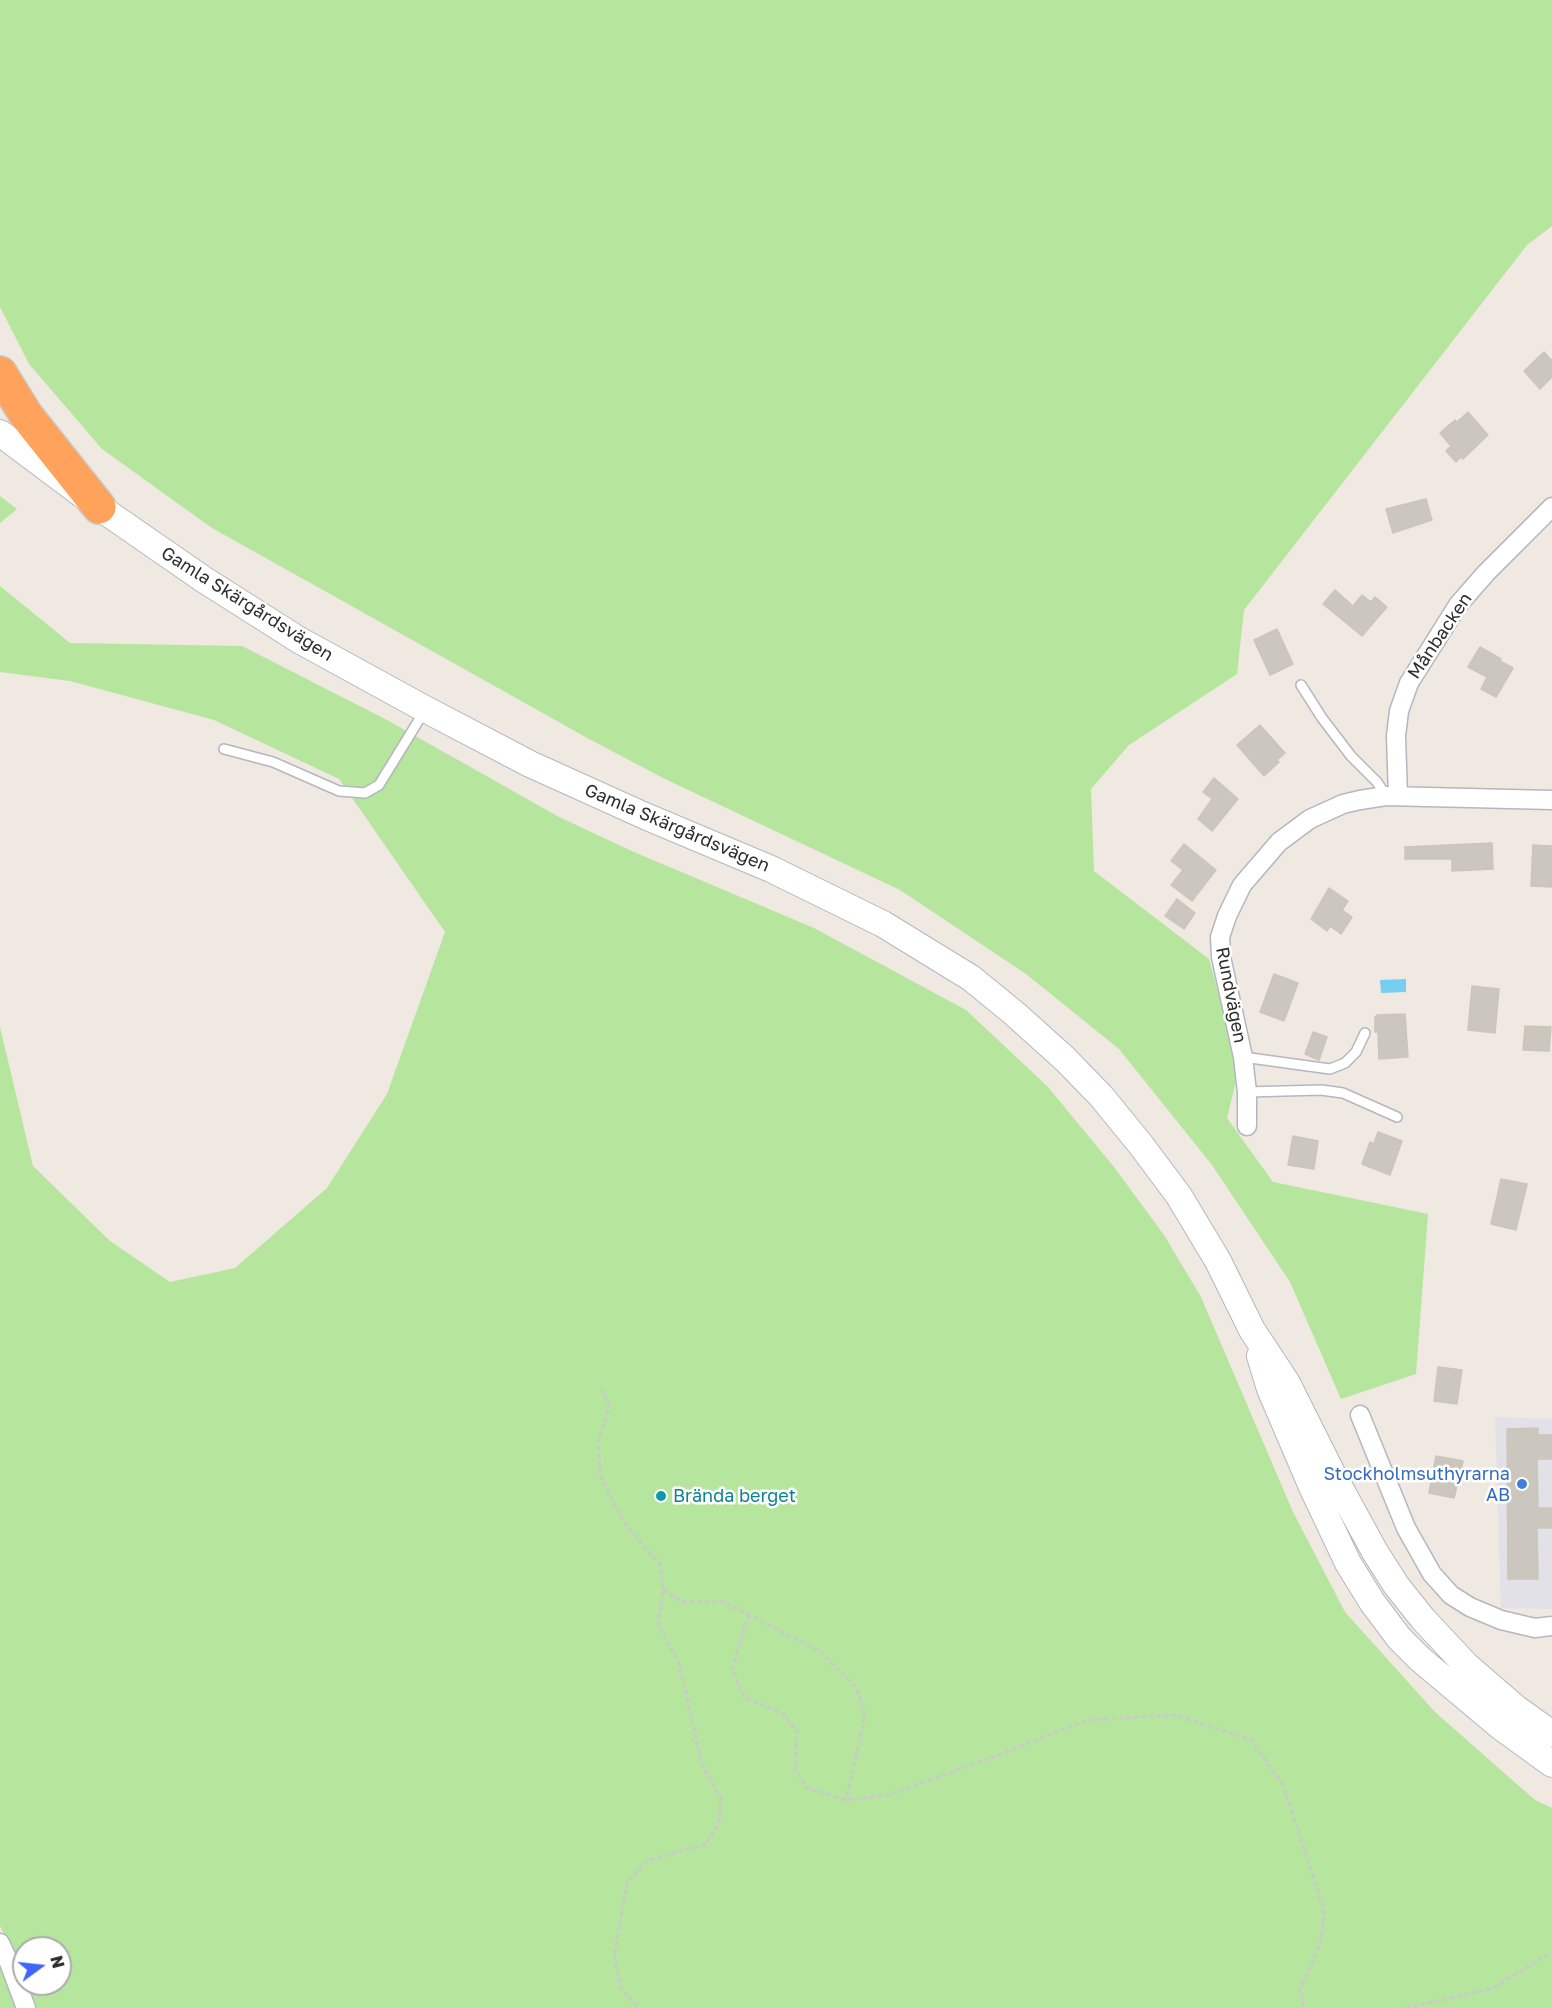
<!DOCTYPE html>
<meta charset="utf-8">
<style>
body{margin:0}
#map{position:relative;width:1552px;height:2008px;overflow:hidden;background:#efe9e1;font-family:"Golos Text",sans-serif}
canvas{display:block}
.north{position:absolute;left:12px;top:1936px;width:60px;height:60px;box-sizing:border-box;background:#fff;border:2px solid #ababab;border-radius:50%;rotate:75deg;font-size:16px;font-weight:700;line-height:24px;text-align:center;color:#2e2e2e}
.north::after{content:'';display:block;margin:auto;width:21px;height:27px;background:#4264fb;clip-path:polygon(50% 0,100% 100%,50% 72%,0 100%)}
</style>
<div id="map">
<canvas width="1552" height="2008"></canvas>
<div class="north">N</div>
</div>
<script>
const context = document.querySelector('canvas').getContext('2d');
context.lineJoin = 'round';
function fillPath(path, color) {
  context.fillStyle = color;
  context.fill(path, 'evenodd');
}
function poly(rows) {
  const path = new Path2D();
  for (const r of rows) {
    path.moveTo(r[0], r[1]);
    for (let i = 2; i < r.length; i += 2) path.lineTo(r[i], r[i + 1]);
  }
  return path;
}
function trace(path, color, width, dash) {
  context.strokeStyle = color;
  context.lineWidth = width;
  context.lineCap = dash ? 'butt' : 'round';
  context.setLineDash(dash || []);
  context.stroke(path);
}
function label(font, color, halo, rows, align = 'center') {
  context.font = font + ' "Golos Text",sans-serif';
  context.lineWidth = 5;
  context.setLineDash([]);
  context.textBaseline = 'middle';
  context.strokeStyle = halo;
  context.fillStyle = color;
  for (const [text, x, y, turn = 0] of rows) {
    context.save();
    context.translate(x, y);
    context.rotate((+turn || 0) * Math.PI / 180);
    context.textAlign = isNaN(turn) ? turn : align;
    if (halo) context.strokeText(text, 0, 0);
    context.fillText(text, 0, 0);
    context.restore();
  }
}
fillPath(poly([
 [1495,1417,1552,1419,1552,1609,1501,1608]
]), '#e3e1e8');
fillPath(poly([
 [0,0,1552,0,1552,226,1527,245,1244,610,1237,674,1129,745,1091,789,1094,871,1209,959,1236,1057,1235,1085,1227,1118,1273,1182,1428,1214,1416,1374,1341,1399,1290,1282,1212,1165,1119,1049,1026,974,900,890,665,779,591,740,212,528,102,449,29,364,0,307],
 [0,496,17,509,0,523],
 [0,586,70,643,242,646,387,720,559,817,634,852,814,928,966,1010,1048,1087,1114,1167,1164,1235,1201,1297,1293,1512,1345,1612,1435,1712,1535,1800,1552,1808,1552,2008,36,2008,27,1984,60,1984,60,1948,24,1948,24,1977,16,1957,0,1926,0,1027,33,1166,110,1241,170,1282,235,1268,327,1188,387,1094,445,932,339,779,214,720,70,681,0,672],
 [0,1957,17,2008,0,2008]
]), '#b6e59e');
fillPath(poly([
 [1406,979,1406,992,1381,993,1380,980]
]), '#75cff0');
const building = poly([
 [1544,352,1552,361,1552,377,1540,389,1524,371,1544,352],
 [1468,412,1488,435,1463,459,1461,457,1456,462,1446,451,1451,446,1440,433,1455,420,1457,422,1468,412],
 [1426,499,1432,520,1393,533,1386,509,1426,499],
 [1335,590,1353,606,1362,595,1371,602,1375,597,1387,607,1362,636,1323,604,1335,590],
 [1277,629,1293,664,1270,675,1254,640,1277,629],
 [1480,647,1501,659,1500,661,1513,668,1496,697,1481,689,1487,677,1468,667,1480,647],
 [1260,725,1285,753,1277,760,1279,762,1264,776,1237,745,1260,725],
 [1214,778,1238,799,1212,831,1198,819,1212,799,1203,792,1214,778],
 [1492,843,1493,869,1452,871,1452,859,1405,859,1405,847,1492,843],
 [1184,844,1216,870,1192,901,1171,885,1183,870,1171,861,1184,844],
 [1533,845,1552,846,1552,887,1531,886,1533,845],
 [1329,888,1348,901,1342,910,1352,917,1341,934,1330,926,1327,931,1311,919,1329,888],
 [1177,899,1195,913,1184,929,1165,916,1177,899],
 [1274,974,1298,983,1284,1021,1260,1012,1274,974],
 [1472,986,1499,989,1495,1033,1468,1030,1472,986],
 [1405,1014,1408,1057,1379,1059,1378,1032,1375,1032,1375,1017,1377,1015,1405,1014],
 [1525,1026,1551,1027,1549,1051,1523,1050,1525,1026],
 [1313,1032,1327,1037,1319,1060,1305,1054,1313,1032],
 [1378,1132,1402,1141,1390,1175,1362,1164,1370,1142,1374,1144,1378,1132],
 [1293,1136,1318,1141,1314,1169,1288,1165,1293,1136],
 [1501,1179,1527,1184,1516,1230,1491,1224,1501,1179],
 [1438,1367,1462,1370,1457,1404,1434,1401,1438,1367],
 [1538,1428,1538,1435,1552,1435,1552,1459,1537,1459,1538,1508,1552,1508,1552,1528,1537,1528,1538,1579,1508,1579,1507,1429,1538,1428],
 [1436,1456,1463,1461,1454,1498,1429,1493,1436,1456]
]);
fillPath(building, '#cbc7bf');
trace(building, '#cbc5ba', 1.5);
const service = poly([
 [1301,685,1322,718,1351,756,1377,782,1386,796],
 [224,749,273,762,339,791,365,793,379,785,425,710],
 [1243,1057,1330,1069,1345,1063,1356,1052,1365,1033],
 [1247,1092,1321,1090,1343,1093,1397,1117]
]);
const minor = poly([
 [1398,796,1396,736,1399,711,1409,683,1458,605,1486,573,1552,507],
 [1247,1126,1247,1092,1243,1057,1221,957,1220,937,1227,916,1242,885,1279,842,1310,819,1343,804,1360,800,1386,796,1552,800],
 [1360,1415,1406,1528,1432,1574,1451,1595,1470,1607,1501,1620,1535,1628,1552,1626],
 [0,1943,8,1960,26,2008]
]);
const secondary = poly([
 [0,433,99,507,203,579,299,640,425,709,530,764,645,816,771,869,883,924,971,978,1015,1014,1065,1059,1101,1096,1141,1145,1179,1196,1218,1261,1252,1330,1287,1383,1334,1477,1375,1552,1396,1585,1423,1619,1466,1665,1517,1709,1552,1734],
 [1260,1356,1270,1389,1312,1487,1348,1563,1372,1602,1399,1638,1420,1659,1501,1727,1552,1764]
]);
const motorway = poly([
 [0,373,26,415,99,507]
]);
trace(service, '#b4b7c1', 12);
trace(minor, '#b4b7c1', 21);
trace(secondary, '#b4b7c1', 28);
trace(motorway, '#c9c9c9', 36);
trace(poly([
 [602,1389,609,1407,598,1442,600,1475,624,1523,660,1564,663,1590,658,1624,679,1663,702,1764,721,1799,719,1824,705,1844,646,1861,627,1883,614,1956,621,1988,638,2008],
 [663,1590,683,1602,724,1602,819,1651,856,1687,865,1716,846,1800],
 [749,1615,732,1669,744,1697,783,1714,797,1731,795,1769,807,1788,846,1800,888,1795,996,1756,1087,1720,1176,1715,1251,1740,1283,1785,1324,1909,1321,1942,1300,1989,1304,2008],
 [1406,2008,1493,1988,1552,1952]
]), '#c9c9c9', 3, [4.5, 3]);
trace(service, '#fff', 9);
trace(minor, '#fff', 18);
trace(secondary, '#fff', 26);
trace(motorway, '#ffa35c', 33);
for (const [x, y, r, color] of [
 [1522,1484,6,"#3f7fe0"],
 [661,1496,6,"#0f9aa8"]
]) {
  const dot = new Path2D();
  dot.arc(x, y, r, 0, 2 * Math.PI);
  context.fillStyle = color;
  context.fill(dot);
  trace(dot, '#fff', 2);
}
label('18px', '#2e2e2e', '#fff', [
 ["Gamla Skärgårdsvägen",247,604,32],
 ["Månbacken",1440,636,-56],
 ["Gamla Skärgårdsvägen",677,828,23],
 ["Rundvägen",1231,995,79]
]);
label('18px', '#366cbe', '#fff', [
 ["Stockholmsuthyrarna",1510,1474],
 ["AB",1510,1495]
], 'right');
label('18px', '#0d838f', '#fff', [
 ["Brända berget",673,1496]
], 'left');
</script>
